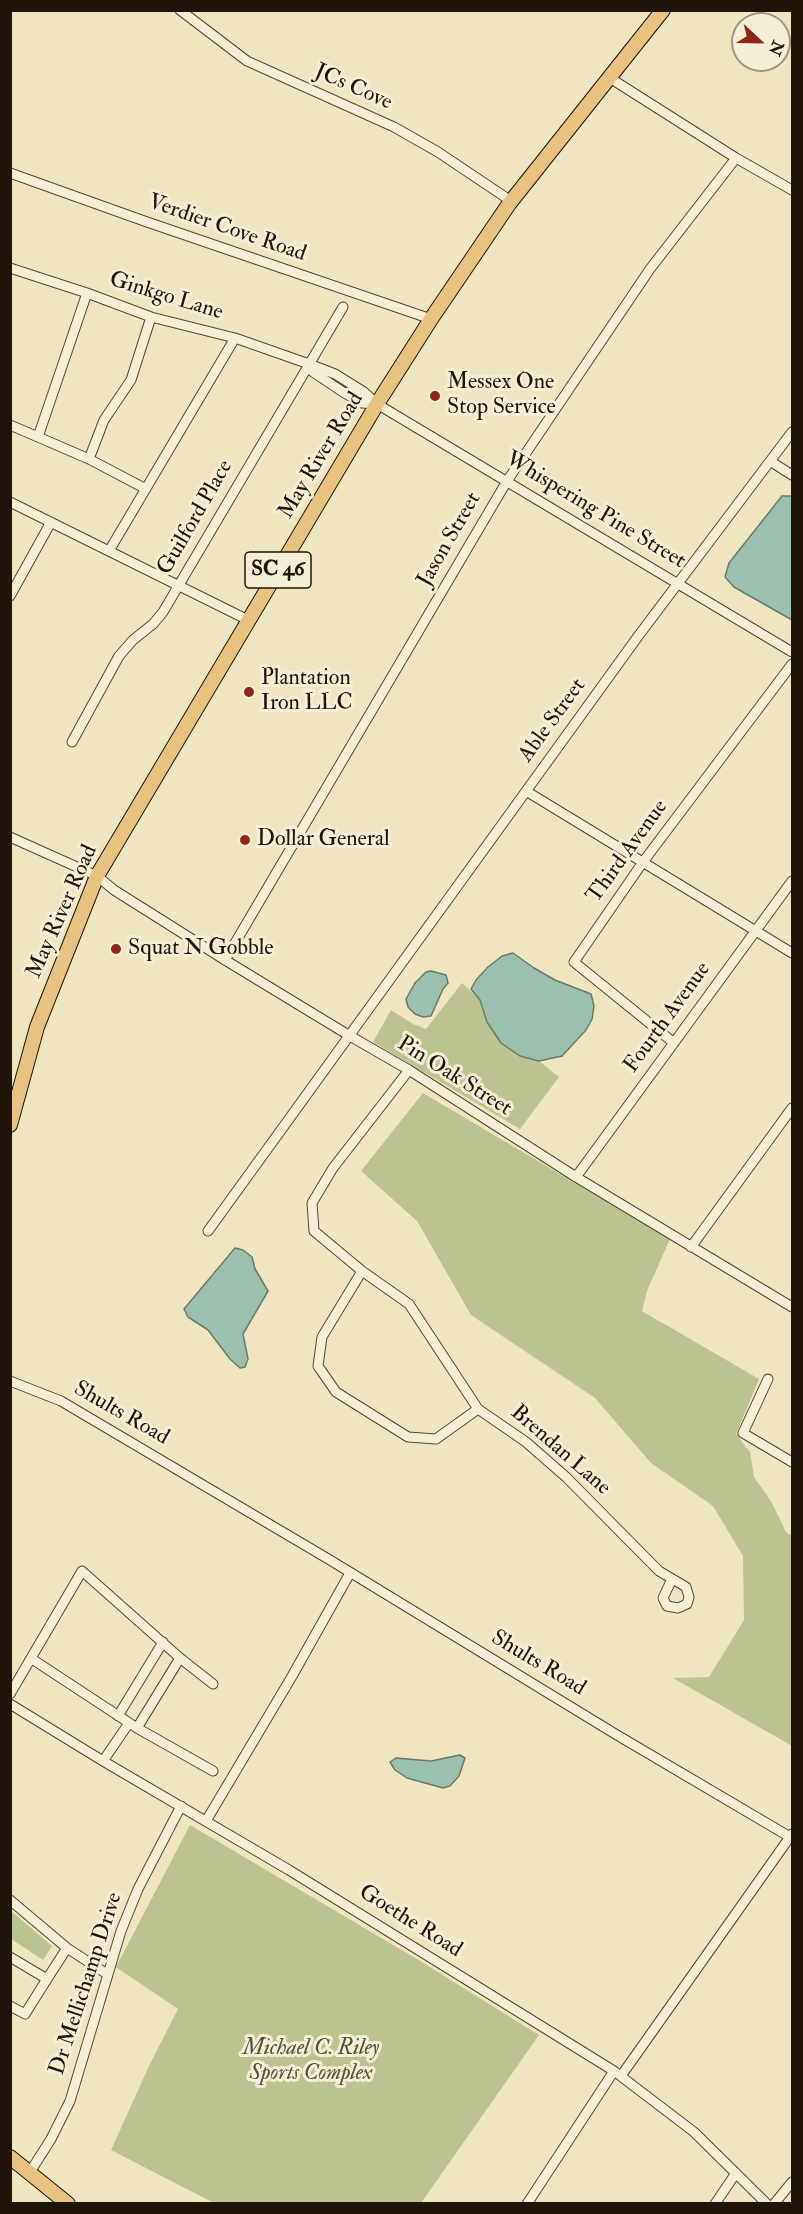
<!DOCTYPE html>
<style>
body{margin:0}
#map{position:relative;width:803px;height:2214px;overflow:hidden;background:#f0e5c1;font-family:"IM FELL Double Pica",serif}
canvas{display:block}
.frame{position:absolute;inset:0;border:12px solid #1e1409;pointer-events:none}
.north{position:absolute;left:731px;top:12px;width:60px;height:60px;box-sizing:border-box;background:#f5eed7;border:2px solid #9f9785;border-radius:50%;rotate:112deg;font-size:16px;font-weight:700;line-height:24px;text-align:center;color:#1e1409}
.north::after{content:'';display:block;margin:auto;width:21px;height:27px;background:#8f2418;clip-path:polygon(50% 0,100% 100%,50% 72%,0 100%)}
</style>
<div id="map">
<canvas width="803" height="2214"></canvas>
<div class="frame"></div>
<div class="north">N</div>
</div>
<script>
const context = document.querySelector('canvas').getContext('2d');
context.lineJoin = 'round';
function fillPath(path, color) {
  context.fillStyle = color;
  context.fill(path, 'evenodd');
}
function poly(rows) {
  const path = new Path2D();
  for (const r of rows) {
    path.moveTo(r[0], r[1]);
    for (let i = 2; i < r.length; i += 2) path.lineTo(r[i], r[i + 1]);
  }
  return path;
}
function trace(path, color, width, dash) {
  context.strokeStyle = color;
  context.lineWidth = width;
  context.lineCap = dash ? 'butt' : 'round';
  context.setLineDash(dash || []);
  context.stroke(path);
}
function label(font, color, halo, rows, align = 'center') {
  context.font = font + ' "IM FELL Double Pica",serif';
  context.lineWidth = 6;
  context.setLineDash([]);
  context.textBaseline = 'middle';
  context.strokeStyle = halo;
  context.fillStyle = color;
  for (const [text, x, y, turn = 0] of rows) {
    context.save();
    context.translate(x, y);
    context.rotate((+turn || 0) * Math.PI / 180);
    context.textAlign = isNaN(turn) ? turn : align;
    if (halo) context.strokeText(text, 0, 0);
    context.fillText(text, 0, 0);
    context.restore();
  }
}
fillPath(poly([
 [462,983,480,1000,487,1022,520,1056,539,1061,559,1077,520,1129,373,1042,391,1010,413,1024,426,1029],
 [423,1093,670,1239,647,1291,642,1311,759,1379,736,1434,750,1452,754,1477,771,1501,786,1532,792,1536,792,1746,673,1678,709,1677,744,1620,743,1556,713,1506,651,1463,595,1398,471,1315,417,1221,361,1171],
 [190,1825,422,1962,539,2035,421,2203,214,2203,111,2150,149,2066,178,2009,116,1967],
 [11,1911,52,1946,43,1960,11,1939]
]), '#bdc390');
const water = poly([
 [782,496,792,496,792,620,734,587,725,577,729,563,782,496],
 [513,953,534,968,555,980,591,994,594,1006,592,1019,586,1030,562,1056,539,1061,520,1056,501,1043,487,1022,480,1000,471,989,476,980,488,967,502,956,513,953],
 [431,971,446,975,448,983,443,989,431,1016,423,1017,415,1014,408,1007,406,999,415,983,426,972,431,971],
 [235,1248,243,1250,252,1257,255,1269,268,1291,243,1334,248,1359,245,1367,240,1368,230,1359,208,1330,188,1317,184,1309,235,1248],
 [460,1755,465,1758,459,1776,450,1786,443,1788,407,1778,395,1770,390,1762,396,1758,431,1761,460,1755]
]);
fillPath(water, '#9bc0ae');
trace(water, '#697b6c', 1.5);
const minor = poly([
 [180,10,247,61,394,127,438,152,511,201],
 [610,78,736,158,792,190],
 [10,173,147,222,431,319],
 [10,268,87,293,151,317,235,338,309,364],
 [87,293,38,437,89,459,146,489],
 [377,404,362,403,343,392,313,372,309,364,335,374,364,392,377,404,792,652],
 [10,425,38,437],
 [89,459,104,420,131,380,151,317],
 [770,461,792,475],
 [10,502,248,620],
 [109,551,235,338],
 [10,596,51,522],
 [72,742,119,656,133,640,153,624,163,612,343,307],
 [526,791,792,953],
 [10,837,97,876,114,890,225,960,350,1036,409,1070,576,1177,792,1307],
 [225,960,507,481,650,269,736,158],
 [674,1043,574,962,643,862,792,664],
 [409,1070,333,1168,312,1203,314,1231,362,1271,409,1304,478,1409,526,1442,566,1477,659,1571,686,1587,689,1597,687,1604,678,1608,667,1606,663,1598,672,1579],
 [576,1177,792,881],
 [208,1231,639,635,792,432],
 [691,1247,792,1108],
 [362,1271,322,1337,318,1366,336,1392,408,1437,436,1439,478,1409],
 [768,1379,743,1433,792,1462],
 [10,1381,61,1401,330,1560,617,1735,790,1837],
 [32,1659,137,1728,213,1771],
 [10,1694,82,1571,180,1658,213,1684],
 [10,1704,103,1761,289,1870,614,2071,694,2132,767,2204],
 [118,1716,163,1642],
 [137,1728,180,1658],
 [103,1761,129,1723],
 [206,1821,291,1678,350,1573],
 [10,1900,67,1948,107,1974],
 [10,1957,47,1979,67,1948],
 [10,2006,25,2014,47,1979],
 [621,2076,792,1834],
 [30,2172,51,2139,70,2101,121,1931,138,1889,181,1806],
 [527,2204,614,2071],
 [715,2204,736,2173],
 [774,2204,792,2182]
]);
const primary = poly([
 [10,1125,37,1027,97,876,377,404,431,319,509,204,663,10],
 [10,2157,68,2204]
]);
trace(minor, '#524837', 11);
trace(primary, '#1e1409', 16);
trace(minor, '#f5eed7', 9);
trace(primary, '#e8c280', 14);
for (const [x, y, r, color] of [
 [435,396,6,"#8f2418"],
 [249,692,6,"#8f2418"],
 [245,840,6,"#8f2418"],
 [116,949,6,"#8f2418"]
]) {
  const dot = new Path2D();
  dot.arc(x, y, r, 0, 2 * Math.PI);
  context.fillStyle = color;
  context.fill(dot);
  trace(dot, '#f5eed7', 2);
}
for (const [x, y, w] of [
 [278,570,66]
]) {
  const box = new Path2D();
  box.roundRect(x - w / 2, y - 18, w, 36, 4.5);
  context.fillStyle = '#f5eed7';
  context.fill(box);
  trace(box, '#1e1409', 1.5);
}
label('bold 21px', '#1e1409', null, [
 ["SC 46",278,570]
]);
label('22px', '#1e1409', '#f5eed7', [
 ["JCs Cove",353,88,24],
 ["Verdier Cove Road",227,229,19],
 ["Ginkgo Lane",166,297,17],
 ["May River Road",322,456,-59],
 ["Whispering Pine Street",595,511,31],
 ["Guilford Place",196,518,-60],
 ["Jason Street",450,540,-60],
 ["Able Street",553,721,-54],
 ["Third Avenue",628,852,-54],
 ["May River Road",63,912,-66],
 ["Fourth Avenue",668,1018,-54],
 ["Pin Oak Street",454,1077,32],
 ["Shults Road",121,1414,30],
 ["Brendan Lane",560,1451,41],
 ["Shults Road",538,1664,31],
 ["Goethe Road",410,1922,32],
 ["Dr Mellichamp Drive",87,1984,-72]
]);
label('22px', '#1e1409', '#f5eed7', [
 ["Messex One",447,383],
 ["Stop Service",447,408],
 ["Plantation",261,679],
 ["Iron LLC",261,704],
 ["Dollar General",257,840],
 ["Squat N Gobble",128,949]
], 'left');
label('italic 22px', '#565138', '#f5eed7', [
 ["Michael C. Riley",311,2049],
 ["Sports Complex",311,2074]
]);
</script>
